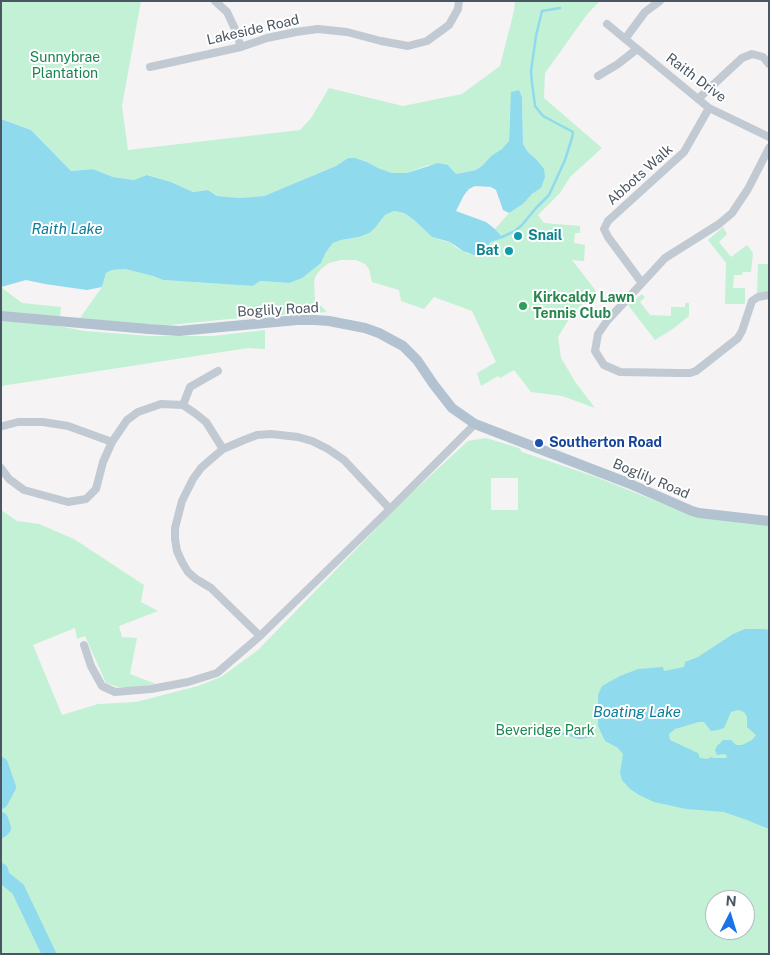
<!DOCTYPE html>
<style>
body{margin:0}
#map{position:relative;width:770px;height:955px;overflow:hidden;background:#f5f3f3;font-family:"Public Sans",sans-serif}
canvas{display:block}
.frame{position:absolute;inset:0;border:2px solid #4a5661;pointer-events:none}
.north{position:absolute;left:705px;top:890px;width:50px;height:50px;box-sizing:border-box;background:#fff;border:1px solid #b7bbc0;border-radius:50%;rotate:5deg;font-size:14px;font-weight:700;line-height:20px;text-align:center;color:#4a5661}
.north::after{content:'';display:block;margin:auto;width:18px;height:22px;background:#1a73e8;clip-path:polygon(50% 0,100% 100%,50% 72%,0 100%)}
</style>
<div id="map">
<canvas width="770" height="955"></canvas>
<div class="frame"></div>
<div class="north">N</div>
</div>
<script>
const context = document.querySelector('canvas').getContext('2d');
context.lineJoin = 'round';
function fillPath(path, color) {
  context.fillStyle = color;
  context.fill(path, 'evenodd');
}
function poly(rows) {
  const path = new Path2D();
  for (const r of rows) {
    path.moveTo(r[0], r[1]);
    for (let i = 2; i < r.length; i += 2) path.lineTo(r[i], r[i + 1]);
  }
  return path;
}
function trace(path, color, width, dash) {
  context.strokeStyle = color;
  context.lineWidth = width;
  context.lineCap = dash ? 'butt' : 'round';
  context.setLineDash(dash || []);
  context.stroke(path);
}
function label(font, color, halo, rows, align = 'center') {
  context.font = font + ' "Public Sans",sans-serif';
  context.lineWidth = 4;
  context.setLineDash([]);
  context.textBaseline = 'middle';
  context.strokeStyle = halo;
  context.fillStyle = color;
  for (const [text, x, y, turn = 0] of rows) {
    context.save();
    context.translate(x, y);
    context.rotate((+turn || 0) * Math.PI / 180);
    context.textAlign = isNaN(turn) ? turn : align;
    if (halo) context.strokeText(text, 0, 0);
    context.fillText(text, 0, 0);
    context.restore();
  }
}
fillPath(poly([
 [1,1,141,1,122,106,128,150,300,130,311,118,329,88,403,106,462,94,500,66,514,11,515,1,600,1,588,13,545,73,544,98,602,148,570,177,560,193,538,215,544,223,580,226,580,233,575,233,574,243,585,245,584,261,572,260,596,291,572,314,558,337,561,358,576,383,595,408,562,396,531,392,514,370,500,378,498,376,481,386,477,373,496,362,472,311,434,297,424,309,401,301,399,290,372,282,369,269,365,264,356,260,341,260,329,263,320,270,315,277,314,284,315,300,327,312,250,317,169,325,136,324,80,318,102,287,106,273,112,270,125,269,153,276,163,280,253,286,260,281,289,283,321,263,326,252,333,243,341,240,359,237,375,228,385,215,394,211,404,213,414,220,432,237,444,241,450,242,455,247,469,254,481,252,491,242,502,238,495,229,509,213,523,204,532,194,541,188,536,159,528,152,523,144,522,97,519,90,510,111,509,141,503,149,491,156,483,165,476,170,456,174,448,165,428,165,407,173,392,173,378,168,367,162,355,158,348,158,336,166,264,196,240,198,217,196,208,190,193,192,171,182,148,175,134,180,113,177,93,169,71,171,31,130,1,119],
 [723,227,727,234,719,242,731,257,747,245,753,253,751,272,743,272,742,275,734,275,733,288,745,288,745,304,725,304,726,263,708,240],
 [758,264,769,264,769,291,757,294],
 [1,287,22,303,61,307,60,317,1,312],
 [642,294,645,297,640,302,650,315,671,316,671,307,685,307,685,303,689,303,689,316,674,328,655,340,628,305],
 [1,321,41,323,85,331,150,336,213,336,265,330,265,349,248,348,1,386],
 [486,438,519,448,522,452,596,477,696,517,769,525,769,954,1,954,1,510,17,521,39,524,74,539,144,585,141,602,158,611,119,626,122,637,137,638,130,674,156,684,132,687,118,687,106,683,85,636,77,639,75,628,33,645,62,715,98,704,136,702,198,686,221,677,258,650,404,500,468,441],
 [491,478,518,478,518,510,491,510],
 [715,900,745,900,745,930,715,930]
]), '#c3f1d5');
fillPath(poly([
 [519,90,522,97,523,144,528,152,536,159,544,169,545,177,541,188,532,194,523,204,509,213,503,210,496,190,491,187,475,186,469,189,464,195,456,211,486,222,495,229,503,238,491,242,482,252,474,255,463,251,450,242,432,237,414,220,404,213,394,211,385,215,375,228,369,233,359,237,341,240,333,243,326,252,321,263,302,278,289,283,260,281,253,286,163,280,153,276,125,269,112,270,106,273,102,287,87,290,45,284,26,280,1,287,1,119,31,130,71,171,93,169,113,177,134,180,147,175,171,182,193,192,208,190,217,196,240,198,264,196,336,166,348,158,355,158,367,162,378,168,392,173,407,173,438,163,448,165,456,174,476,170,483,165,491,156,502,149,509,141,511,92],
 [745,629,765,629,769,630,769,829,747,820,724,812,686,809,654,802,639,795,630,789,622,780,620,773,623,754,618,748,605,741,598,726,598,695,602,686,620,676,638,669,663,667,664,671,684,667,685,662,698,657,733,634],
 [738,710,744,712,747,717,747,727,756,735,752,740,742,745,736,745,731,740,723,740,717,746,715,750,717,755,725,754,727,756,726,758,714,758,710,757,708,759,700,758,698,753,670,740,669,734,675,729,699,722,704,722,711,731,718,730,724,728,731,712]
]), '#90daee');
trace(poly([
 [502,237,515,231,522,225,536,208,549,195,565,160,572,138,573,132,543,116,535,106,532,83,531,71,536,36,542,11,560,8],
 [560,734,566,733,579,738,591,736]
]), '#90daee', 2.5);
trace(poly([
 [1,764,9,787,1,802],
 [1,819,4,828,1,831],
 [1,870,3,877,18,889,49,954]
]), '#90daee', 14);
trace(poly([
 [215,1,227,12,235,29,241,47],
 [607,24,709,108,769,137],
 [625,39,645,12,660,1],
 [150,67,241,47,267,38,296,32,318,29,347,32,381,41,408,46,427,41,449,25,458,9,459,1],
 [598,76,618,64,637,49],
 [698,99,742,58,752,54,763,57,769,64],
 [769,148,748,189,732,213,719,224,665,258,607,321,598,334,595,351,604,365,620,372,679,373,690,373,696,371,738,338,742,331,752,301,758,297,769,295],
 [642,283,608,237,604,229,608,221,684,152,709,108],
 [183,405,190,387,218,371],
 [3,426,18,422,43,422,68,426,112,442],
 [1,468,9,479,24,490,68,502,86,499,96,489,103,462,112,442,127,420,138,412,161,404,183,405,196,414,206,422,223,449],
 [260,636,211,588,196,579,188,572,182,562,177,551,175,539,175,528,182,501,193,479,201,468,210,460,223,449,244,440,257,435,271,434,298,437,312,441,328,449,344,460,390,509],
 [84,645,91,666,102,686,115,692,151,689,188,682,217,673,260,636,390,509,475,424]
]), '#c1cad2', 8);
trace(poly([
 [1,316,148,329,179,331,297,320,315,320,329,321,365,328,379,333,403,346,417,360,434,385,452,408,475,424,628,483,692,511,699,513,769,521]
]), '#b3c2d1', 10);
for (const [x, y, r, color] of [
 [518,236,5,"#0f9aa8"],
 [509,251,5,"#0f9aa8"],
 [523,306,5,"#2e9e5b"],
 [539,443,5,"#1a4fb4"]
]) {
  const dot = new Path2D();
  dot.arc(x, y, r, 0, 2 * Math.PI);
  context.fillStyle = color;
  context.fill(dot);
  trace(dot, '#fff', 2);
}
label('14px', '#4a5661', '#fff', [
 ["Lakeside Road",253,30,-13],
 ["Raith Drive",696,78,37],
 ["Abbots Walk",640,175,-42],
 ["Boglily Road",278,310,-3],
 ["Boglily Road",651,479,23]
]);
label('14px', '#17864f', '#fff', [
 ["Sunnybrae",65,58],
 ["Plantation",65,74],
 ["Beveridge Park",545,731]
]);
label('bold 14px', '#0d838f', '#fff', [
 ["Snail",528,236],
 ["Bat",499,251,"right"]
], 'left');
label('bold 14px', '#27864d', '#fff', [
 ["Kirkcaldy Lawn",533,298],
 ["Tennis Club",533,314]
], 'left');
label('bold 14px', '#164399', '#fff', [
 ["Southerton Road",549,443]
], 'left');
label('italic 15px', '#0c7c9b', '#fff', [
 ["Raith Lake",67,229],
 ["Boating Lake",637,712]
]);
</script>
